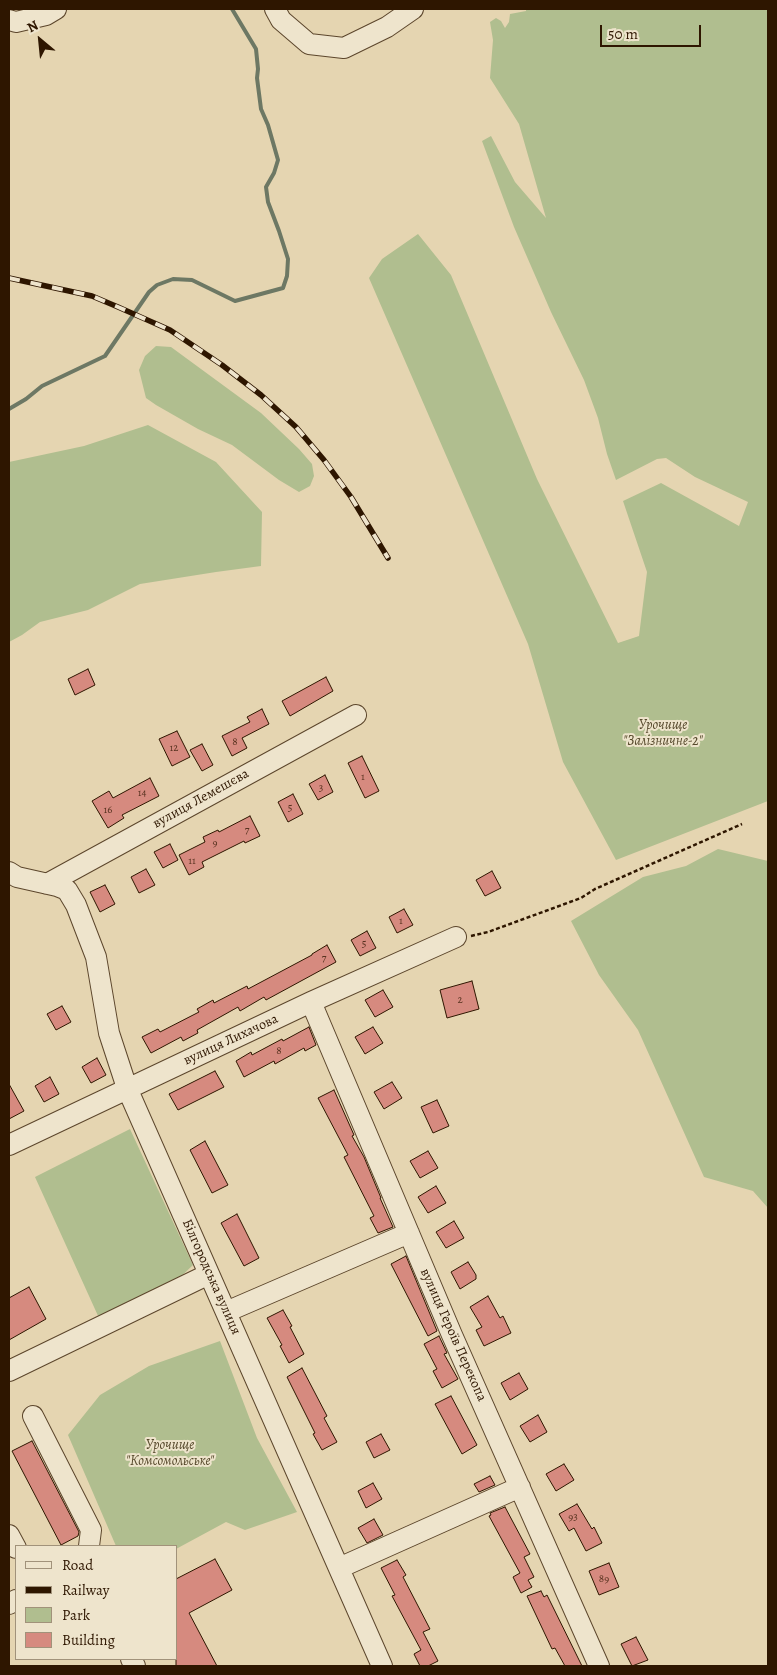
<!DOCTYPE html>
<meta charset="utf-8">
<style>
body{margin:0}
#map{position:relative;width:777px;height:1675px;overflow:hidden;background:#e5d5b1;font-family:Alegreya,serif}
canvas{display:block}
.frame{position:absolute;inset:0;border:10px solid #2e1600;pointer-events:none}
.legend{position:absolute;left:15px;top:1545px;width:162px;height:115px;box-sizing:border-box;background:#eee4cc;border:1px solid #a1927a;margin:0;padding:6px 9px;list-style:none;font-size:15px;color:#2e1600}
.legend li{display:flex;align-items:center;gap:10px;height:25px}
.legend b{width:25px;border:1px solid #a1927a}
.north{position:absolute;left:15px;top:15px;width:50px;height:50px;-webkit-text-stroke:4px #eee4cc;paint-order:stroke;rotate:332deg;font-size:14px;font-weight:700;line-height:20px;text-align:center;color:#2e1600}
.north::after{content:'';display:block;margin:auto;width:18px;height:22px;background:#2e1600;clip-path:polygon(50% 0,100% 100%,50% 72%,0 100%)}
.scale{position:absolute;left:600px;top:25px;width:101px;height:22px;box-sizing:border-box;border:2px solid #2e1600;border-top:0;padding-left:6px;font-size:15px;line-height:18px;white-space:nowrap;color:#2e1600;-webkit-text-stroke:4px #eee4cc;paint-order:stroke}
</style>
<div id="map">
<canvas width="777" height="1675"></canvas>
<div class="frame"></div>
<ul class="legend">
<li><b style="height:6px;background:#eee4cc"></b>Road</li>
<li><b style="height:6px;background:#2e1600"></b>Railway</li>
<li><b style="height:14px;background:#b0be8f"></b>Park</li>
<li><b style="height:14px;background:#d68a7f"></b>Building</li>
</ul>
<div class="north">N</div>
<div class="scale">50 m</div>
</div>
<script>
const context = document.querySelector('canvas').getContext('2d');
context.lineJoin = 'round';
function fillPath(path, color) {
  context.fillStyle = color;
  context.fill(path, 'evenodd');
}
function poly(rows) {
  const path = new Path2D();
  for (const r of rows) {
    path.moveTo(r[0], r[1]);
    for (let i = 2; i < r.length; i += 2) path.lineTo(r[i], r[i + 1]);
  }
  return path;
}
function trace(path, color, width, dash) {
  context.strokeStyle = color;
  context.lineWidth = width;
  context.lineCap = dash ? 'butt' : 'round';
  context.setLineDash(dash || []);
  context.stroke(path);
}
function label(font, color, halo, rows, align = 'center') {
  context.font = font + ' Alegreya,serif';
  context.lineWidth = 4;
  context.setLineDash([]);
  context.textBaseline = 'middle';
  context.strokeStyle = halo;
  context.fillStyle = color;
  for (const [text, x, y, turn = 0] of rows) {
    context.save();
    context.translate(x, y);
    context.rotate((+turn || 0) * Math.PI / 180);
    context.textAlign = isNaN(turn) ? turn : align;
    if (halo) context.strokeText(text, 0, 0);
    context.fillText(text, 0, 0);
    context.restore();
  }
}
fillPath(poly([
 [526,9,768,9,768,801,616,860,563,762,528,644,369,278,382,259,418,234,451,275,537,479,618,643,639,636,647,572,623,501,661,483,739,526,748,502,695,477,666,458,657,459,616,480,607,454,598,418,584,380,551,312,514,227,482,141,491,136,515,182,546,218,519,124,490,78,493,40,490,22,496,18,501,21,505,28,509,22,510,14,526,11],
 [156,346,171,347,261,413,299,449,312,464,314,476,310,486,299,492,279,480,232,445,198,429,156,405,146,398,139,370,145,356],
 [148,425,216,462,262,512,261,566,216,572,140,584,88,610,40,622,22,635,9,642,9,462,84,446],
 [718,849,768,861,768,1208,753,1191,704,1177,638,1030,599,975,571,921,643,877,686,866],
 [130,1129,193,1265,169,1288,99,1318,35,1177],
 [220,1341,257,1438,297,1512,245,1530,226,1522,176,1549,176,1546,116,1546,68,1435,100,1395,149,1366]
]), '#b0be8f');
trace(poly([
 [9,409,26,399,42,386,105,356,149,292,157,285,173,279,192,280,235,301,283,288,287,276,288,259,279,231,268,202,266,187,274,173,278,160,268,125,261,109,257,78,258,69,256,49,232,9]
]), '#6d7864', 4);
const building = poly([
 [88,669,95,685,75,695,68,679,88,669],
 [326,677,333,691,290,716,282,701,326,677],
 [262,709,269,724,242,738,247,748,232,756,222,736,250,722,247,717,262,709],
 [177,731,190,757,172,766,159,739,177,731],
 [202,744,213,765,202,771,190,750,202,744],
 [362,756,379,791,365,798,348,763,362,756],
 [325,775,333,792,318,800,309,784,325,775],
 [150,778,159,796,122,815,124,818,108,828,92,801,109,791,113,798,150,778],
 [293,794,303,814,288,822,278,802,293,794],
 [250,816,260,836,245,843,244,841,202,862,204,867,189,875,179,855,205,842,203,837,218,830,219,832,250,816],
 [170,844,178,860,163,868,154,852,170,844],
 [146,869,155,885,139,893,131,877,146,869],
 [492,871,501,888,485,896,476,880,492,871],
 [105,885,115,904,100,912,90,892,105,885],
 [404,909,413,925,397,933,389,917,404,909],
 [367,931,376,948,360,956,351,940,367,931],
 [327,945,336,962,266,1000,264,997,240,1011,238,1007,197,1030,198,1033,183,1041,181,1037,151,1053,142,1037,158,1029,160,1032,199,1012,197,1009,213,1000,214,1003,247,986,248,989,312,955,312,954,327,945],
 [472,981,479,1009,447,1018,440,990,472,981],
 [383,990,393,1007,375,1017,365,1000,383,990],
 [62,1006,71,1022,56,1030,47,1014,62,1006],
 [309,1027,316,1045,305,1051,304,1048,275,1064,274,1061,244,1077,236,1061,251,1052,252,1055,282,1039,283,1041,309,1027],
 [373,1027,383,1043,365,1054,355,1037,373,1027],
 [97,1058,106,1075,91,1083,82,1067,97,1058],
 [215,1071,224,1087,178,1110,169,1094,215,1071],
 [50,1077,59,1094,44,1102,35,1086,50,1077],
 [392,1082,402,1098,384,1109,374,1092,392,1082],
 [9,1084,24,1111,9,1119,9,1084],
 [334,1090,354,1135,352,1136,364,1157,381,1198,380,1198,393,1227,378,1233,370,1218,374,1216,344,1157,348,1155,318,1098,334,1090],
 [437,1100,449,1126,433,1133,421,1107,437,1100],
 [205,1141,228,1185,212,1193,190,1150,205,1141],
 [428,1151,438,1168,420,1178,410,1161,428,1151],
 [436,1186,446,1203,428,1213,418,1197,436,1186],
 [237,1214,259,1258,244,1266,221,1223,237,1214],
 [454,1221,464,1238,446,1248,436,1232,454,1221],
 [406,1256,437,1331,428,1336,391,1264,406,1256],
 [468,1262,476,1275,476,1279,460,1289,451,1272,468,1262],
 [29,1287,46,1319,9,1340,9,1298,29,1287],
 [488,1296,500,1318,503,1316,511,1333,484,1346,476,1330,482,1327,470,1307,488,1296],
 [283,1310,292,1326,290,1327,304,1354,289,1363,280,1346,282,1345,267,1318,283,1310],
 [439,1336,447,1353,444,1354,458,1379,442,1388,433,1371,437,1369,424,1344,439,1336],
 [302,1368,327,1416,324,1418,337,1442,322,1450,313,1434,315,1433,287,1377,302,1368],
 [519,1373,528,1389,510,1400,501,1383,519,1373],
 [451,1396,477,1445,462,1454,435,1404,451,1396],
 [538,1415,547,1432,530,1442,520,1426,538,1415],
 [381,1434,390,1450,374,1458,366,1442,381,1434],
 [32,1441,79,1532,78,1536,61,1545,12,1451,32,1441],
 [564,1464,574,1480,556,1491,546,1474,564,1464],
 [490,1476,495,1485,479,1492,474,1484,490,1476],
 [373,1483,382,1499,366,1508,358,1491,373,1483],
 [577,1504,592,1529,594,1527,602,1543,586,1551,574,1528,569,1531,559,1514,577,1504],
 [505,1507,530,1554,524,1557,534,1577,528,1580,532,1587,521,1593,513,1577,520,1573,489,1516,491,1515,490,1513,505,1507],
 [374,1519,383,1535,367,1543,358,1528,374,1519],
 [215,1559,232,1590,189,1613,217,1666,176,1666,176,1579,215,1559],
 [397,1560,406,1575,403,1577,430,1629,423,1632,438,1661,428,1666,420,1666,414,1654,421,1650,392,1596,395,1595,381,1568,397,1560],
 [609,1563,619,1587,599,1595,589,1571,609,1563],
 [541,1591,544,1597,547,1595,582,1666,565,1666,555,1648,552,1649,527,1596,541,1591],
 [636,1637,648,1660,632,1666,621,1644,636,1637]
]);
fillPath(building, '#d68a7f');
trace(building, '#2e1600', 1);
const minor = poly([
 [275,9,281,20,309,44,344,48,387,27,413,9],
 [9,20,16,22,46,15,56,9],
 [9,872,17,877,57,886,67,890,76,905,96,957,109,1033,127,1088,382,1666],
 [47,884,356,715],
 [311,1002,452,1335,599,1666],
 [9,1145,311,1002,456,937],
 [226,1312,409,1233],
 [9,1371,209,1274],
 [33,1416,91,1530,89,1546],
 [9,1535,16,1548],
 [339,1568,520,1487],
 [9,1604,16,1600],
 [131,1659,135,1666]
]);
trace(minor, '#5c462c', 22);
trace(poly([
 [471,936,488,932,581,898,595,889,742,824]
]), '#2e1600', 2.5, [4, 2.5]);
trace(minor, '#eee4cc', 20);
const rail = poly([
 [9,278,92,296,118,307,170,330,222,365,261,395,296,427,324,460,351,497,388,558]
]);
trace(rail, '#2e1600', 5.5);
trace(rail, '#eee4cc', 4, [11]);
label('11px', '#583320', null, [
 ["8",235,742],
 ["12",174,748],
 ["1",363,777],
 ["3",321,788],
 ["14",142,793],
 ["5",290,808],
 ["16",108,810],
 ["7",247,830],
 ["9",215,843],
 ["11",192,861],
 ["1",401,921],
 ["5",364,944],
 ["7",324,958],
 ["2",460,1000],
 ["8",279,1051],
 ["93",573,1517],
 ["89",604,1579]
]);
label('italic 14px', '#55482b', '#eee4cc', [
 ["Урочище",663,726],
 ["\"Залізничне-2\"",663,742],
 ["Урочище",170,1446],
 ["\"Комсомольське\"",170,1462]
]);
label('14px', '#2e1600', '#eee4cc', [
 ["вулиця Лемешєва",201,799,-29],
 ["вулиця Лихачова",231,1040,-25],
 ["Білгородська вулиця",211,1277,66],
 ["вулиця Героїв Перекопа",453,1335,66]
]);
</script>
